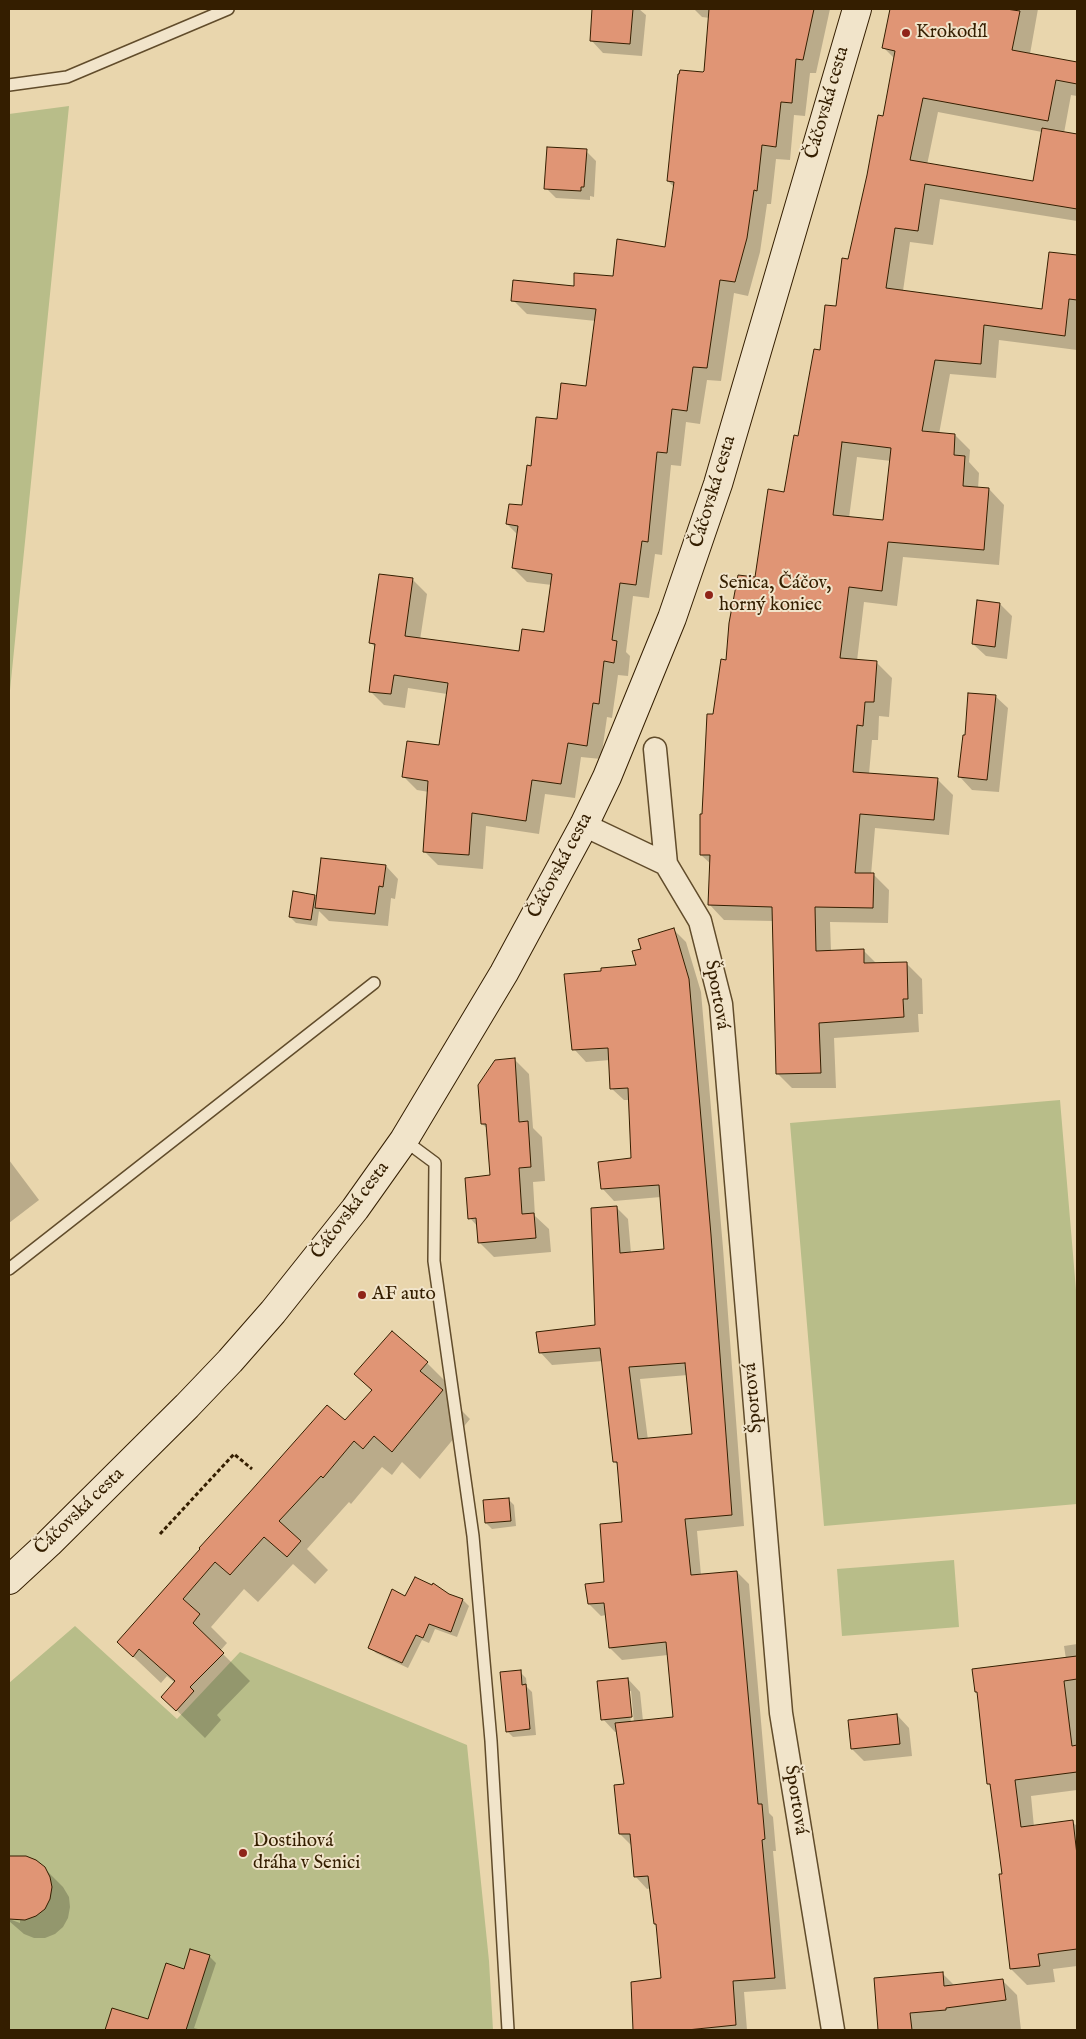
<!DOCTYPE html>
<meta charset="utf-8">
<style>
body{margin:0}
#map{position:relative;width:1086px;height:2039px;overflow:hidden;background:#e9d6ad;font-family:"IM FELL English",serif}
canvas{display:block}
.frame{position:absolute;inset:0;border:10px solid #341e00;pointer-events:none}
</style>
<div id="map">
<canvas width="1086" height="2039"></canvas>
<div class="frame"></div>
</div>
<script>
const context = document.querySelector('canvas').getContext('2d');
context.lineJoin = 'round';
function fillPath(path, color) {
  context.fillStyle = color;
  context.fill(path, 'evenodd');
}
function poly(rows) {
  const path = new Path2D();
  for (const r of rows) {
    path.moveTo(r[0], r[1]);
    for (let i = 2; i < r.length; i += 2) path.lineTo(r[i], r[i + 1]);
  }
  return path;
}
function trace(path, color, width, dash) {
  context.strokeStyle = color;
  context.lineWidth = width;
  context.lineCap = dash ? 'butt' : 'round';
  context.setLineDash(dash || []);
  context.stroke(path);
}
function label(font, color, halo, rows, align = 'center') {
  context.font = font + ' "IM FELL English",serif';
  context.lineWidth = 4;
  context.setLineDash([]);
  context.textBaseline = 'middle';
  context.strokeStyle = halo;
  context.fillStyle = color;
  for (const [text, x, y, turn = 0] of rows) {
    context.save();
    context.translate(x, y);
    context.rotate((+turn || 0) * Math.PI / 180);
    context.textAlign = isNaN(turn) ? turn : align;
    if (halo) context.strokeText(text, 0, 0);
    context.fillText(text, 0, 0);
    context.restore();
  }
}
fillPath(poly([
 [69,106,9,700,9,114],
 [1060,1100,1077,1302,1077,1504,824,1526,790,1123],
 [954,1560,959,1627,842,1636,837,1569],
 [75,1626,177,1719,240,1652,467,1745,489,1961,493,2030,9,2030,9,1683]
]), '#b8bd89');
fillPath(poly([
 [593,9,639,9,646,15,642,56,603,53,591,40],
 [694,9,830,9,816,73,810,73,805,116,794,115,790,160,776,159,771,204,767,204,760,252,748,296,734,293,721,381,707,380,700,424,686,422,681,466,671,465,662,555,655,554,649,598,633,596,626,652,630,656,628,676,618,675,612,718,607,717,601,759,581,757,575,798,545,794,539,834,486,826,483,869,438,865,424,851,429,792,417,790,403,776,440,747,447,694,408,688,405,708,384,705,370,691,376,648,371,643,413,580,427,594,420,640,520,652,545,633,552,585,527,582,513,568,518,535,507,524,523,507,532,467,558,420,587,387,596,321,527,314,513,300,614,278,666,249,674,187,668,181,705,71,710,18,702,17],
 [905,9,1038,9,1030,54,1077,63,1077,96,1071,95,1064,133,1077,136,1077,221,940,199,933,245,910,242,903,291,1043,310,1050,253,1077,257,1077,350,999,340,996,378,950,374,939,434,955,435,970,450,969,462,979,473,978,489,989,489,1004,505,999,565,903,557,897,606,864,602,857,661,877,663,892,678,889,717,879,716,878,740,872,740,869,774,937,779,953,795,949,835,875,828,871,875,874,875,889,890,888,923,830,922,831,951,863,950,877,964,907,964,922,979,923,1014,918,1014,919,1032,834,1038,836,1088,792,1088,777,1073,773,921,724,920,709,904,711,864,701,855,714,715,727,662,786,493,821,351,837,307,884,117,895,59,884,48,901,22],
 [938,112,1042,132,1034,182,927,165],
 [857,457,891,461,884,522,849,518],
 [586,151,596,161,594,197,590,196,590,200,556,198,546,188],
 [1000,604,1012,616,1007,659,986,656,973,644],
 [995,696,1008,708,999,792,972,790,960,777,966,737],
 [386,866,398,879,395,899,391,898,388,926,329,921,319,911,317,926,296,923,290,917,315,896,318,899],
 [674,930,686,942,701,992,723,1248,744,1526,697,1531,701,1575,737,1572,749,1584,769,1813,773,1817,776,1851,773,1851,786,1989,744,1992,747,2030,635,2030,632,1983,663,1979,658,1927,655,1924,651,1888,647,1889,635,1876,633,1847,620,1834,626,1785,617,1732,615,1732,603,1719,628,1679,640,1692,643,1721,674,1718,668,1655,622,1660,610,1648,606,1615,601,1616,589,1604,606,1584,624,1523,619,1466,614,1461,603,1361,552,1365,540,1352,596,1326,616,1207,628,1219,631,1253,665,1250,661,1197,614,1201,602,1188,633,1159,630,1100,624,1100,611,1088,610,1060,586,1062,574,1049,602,972,638,966,642,949],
 [688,1375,694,1435,648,1440,640,1379],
 [628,1691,631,1691,634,1723,631,1723],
 [515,1060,529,1074,533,1128,542,1137,545,1181,533,1182,535,1216,549,1229,551,1252,494,1257,479,1242,478,1227,470,1218,491,1176,488,1129,482,1124],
 [9,1160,39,1200,9,1223],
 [392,1333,427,1363,455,1391,449,1398,470,1419,420,1479,402,1462,392,1475,382,1467,351,1504,349,1502,307,1549,328,1570,315,1584,293,1564,258,1602,244,1589,211,1627,227,1643,220,1651,250,1681,217,1715,221,1720,205,1738,163,1697,175,1683,167,1676,161,1683,118,1642,345,1422,372,1391,356,1374],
 [508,1499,514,1505,516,1526,492,1529,486,1523],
 [448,1595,463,1600,469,1606,457,1637,435,1629,429,1643,422,1640,408,1668,376,1653,370,1647],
 [1077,1644,1077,1790,1031,1796,1034,1827,1072,1822,1077,1826,1077,1966,1053,1969,1055,1982,1027,1985,1011,1969,1000,1875,1004,1875,992,1787,989,1783,979,1694,976,1691,1066,1659,1064,1646],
 [520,1672,526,1678,527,1687,532,1692,536,1735,513,1737,507,1731],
 [897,1715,909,1728,912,1756,864,1761,852,1749],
 [14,1857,44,1868,63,1887,69,1897,70,1907,68,1918,63,1927,55,1934,45,1938,34,1938,24,1934,9,1921,9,1919,20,1923,20,1920,9,1916,9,1859],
 [191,1951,210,1957,216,1963,194,2028,202,2030,106,2030,113,2010,148,2021,185,1970],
 [943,1974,955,1986,1003,1981,1017,1995,1021,2030,880,2030,875,1979]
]), '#0003');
const building = poly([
 [592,9,633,9,630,44,590,41,592,9],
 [709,9,814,9,803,60,796,59,792,103,781,102,776,147,762,145,757,191,754,190,747,238,735,282,720,280,707,368,693,367,687,411,672,409,667,453,657,452,648,542,642,541,636,585,620,583,612,640,617,641,614,663,604,661,599,704,593,703,587,746,568,743,561,784,532,780,526,821,472,813,469,855,423,852,428,781,402,777,407,741,439,745,448,683,394,675,391,694,369,692,375,644,369,643,379,574,413,578,405,636,519,651,522,629,544,632,552,574,512,568,518,526,506,524,509,504,522,505,527,465,531,466,536,417,557,419,561,383,586,386,596,309,511,301,513,280,574,286,574,273,613,276,617,239,665,247,674,182,667,181,678,74,679,74,680,70,703,72,704,71,709,9],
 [890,9,1006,9,1020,11,1012,50,1077,62,1077,84,1056,80,1048,121,923,98,910,160,1033,181,1042,128,1077,134,1077,209,925,184,918,231,895,228,886,288,1042,309,1049,252,1077,255,1077,300,1069,299,1065,336,984,325,981,364,935,360,922,431,955,434,954,455,965,456,963,486,989,488,984,550,888,542,882,591,849,587,840,658,877,661,874,702,865,702,863,726,857,725,853,772,938,778,934,820,860,814,855,873,874,873,873,908,815,907,816,951,864,949,864,963,907,962,908,999,903,999,904,1017,819,1023,821,1073,776,1074,772,907,708,905,710,855,700,855,700,814,702,814,707,714,713,714,721,659,726,660,729,623,738,575,755,577,768,489,784,492,794,435,798,436,814,349,820,350,825,305,836,306,842,258,848,259,867,175,878,115,883,116,895,51,882,48,890,9],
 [842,442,891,448,883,520,833,515,842,442],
 [547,147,587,149,584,187,581,187,581,191,544,189,547,147],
 [977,600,1000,603,995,647,972,644,977,600],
 [968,693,996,695,987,780,958,777,963,735,965,735,968,693],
 [321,858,386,865,383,887,379,886,375,914,315,908,321,858],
 [293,891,315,895,311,920,289,917,293,891],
 [674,928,689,979,711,1235,732,1515,685,1519,691,1575,737,1571,758,1804,762,1804,765,1839,762,1840,775,1978,733,1981,736,2025,687,2030,633,2030,631,1982,661,1978,656,1924,654,1924,648,1876,634,1877,630,1834,619,1834,614,1785,624,1784,615,1723,673,1717,666,1642,609,1648,604,1603,588,1604,585,1584,604,1582,600,1524,622,1522,617,1462,613,1462,600,1348,539,1353,536,1332,595,1325,591,1208,617,1206,620,1253,664,1249,659,1185,601,1189,598,1162,631,1158,628,1088,610,1089,608,1048,572,1050,564,974,601,971,601,968,636,965,632,951,641,949,638,939,674,928],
 [685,1363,692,1434,638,1439,629,1367,685,1363],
 [515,1058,519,1122,528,1121,531,1167,519,1168,522,1214,534,1213,536,1238,478,1243,476,1218,468,1219,465,1178,490,1175,486,1124,481,1124,478,1085,495,1060,515,1058],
 [392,1331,428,1362,420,1371,443,1390,392,1452,374,1436,363,1449,354,1441,323,1478,321,1476,279,1521,301,1541,287,1557,264,1537,230,1575,215,1562,183,1599,200,1614,193,1623,224,1653,190,1687,194,1691,176,1711,161,1697,175,1681,139,1649,133,1657,117,1642,200,1549,199,1548,249,1493,327,1405,345,1420,372,1390,354,1374,392,1331],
 [509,1498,511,1521,485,1523,483,1500,509,1498],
 [415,1577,432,1585,433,1583,449,1594,463,1599,451,1632,429,1624,423,1638,416,1635,402,1663,368,1648,392,1589,405,1596,415,1577],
 [1077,1656,1077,1679,1064,1681,1072,1746,1077,1745,1077,1772,1015,1780,1021,1827,1073,1820,1077,1855,1077,1949,1038,1954,1040,1966,1010,1969,999,1874,1002,1874,990,1784,987,1784,977,1692,975,1692,972,1669,1077,1656],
 [521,1670,522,1685,526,1684,530,1729,506,1732,500,1672,521,1670],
 [628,1678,632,1717,601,1720,597,1681,628,1678],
 [897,1714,900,1744,851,1749,848,1720,897,1714],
 [9,1856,26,1856,36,1860,45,1867,50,1877,52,1887,50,1899,45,1909,36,1916,25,1920,9,1919,9,1856],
 [190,1949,210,1955,186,2030,105,2030,112,2008,148,2019,166,1963,184,1969,190,1949],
 [943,1972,944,1986,1003,1979,1006,2000,946,2008,946,2010,910,2013,912,2030,878,2030,874,1978,943,1972]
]);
fillPath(building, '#e09575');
trace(building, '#341e00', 1);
const lane = poly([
 [9,85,67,77,228,9],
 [404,1140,435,1163,434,1261,473,1536,491,1741,508,2030],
 [9,1269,374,983]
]);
const street = poly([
 [655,749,666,864],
 [584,825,666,864,700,921,721,1004,781,1713,833,2030]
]);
const secondary = poly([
 [9,1580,49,1543,187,1406,230,1361,273,1312,355,1209,404,1140,504,973,584,825,607,777,672,618,718,484,857,9]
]);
trace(lane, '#614c2b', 14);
trace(street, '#614c2b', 25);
trace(secondary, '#341e00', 30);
trace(poly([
 [160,1534,234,1454,252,1469]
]), '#341e00', 3, [4, 2.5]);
trace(lane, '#f1e4ca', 11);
trace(street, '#f1e4ca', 22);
trace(secondary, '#f1e4ca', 28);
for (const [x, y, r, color] of [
 [906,33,5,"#8f2418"],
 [709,595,5,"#8f2418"],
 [362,1295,5,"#8f2418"],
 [243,1853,5,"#8f2418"]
]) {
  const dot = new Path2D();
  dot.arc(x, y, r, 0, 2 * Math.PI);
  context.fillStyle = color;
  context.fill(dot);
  trace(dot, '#f1e4ca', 2);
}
label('19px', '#341e00', '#f1e4ca', [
 ["Krokodíl",916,33],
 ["Senica, Čáčov,",719,584],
 ["horný koniec",719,606],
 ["AF auto",372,1295],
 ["Dostihová",253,1842],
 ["dráha v Senici",253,1864]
], 'left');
label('19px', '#341e00', '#f1e4ca', [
 ["Čáčovská cesta",828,103,-74],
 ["Čáčovská cesta",714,492,-73],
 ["Čáčovská cesta",561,866,-62],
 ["Športová",716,995,80],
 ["Čáčovská cesta",351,1211,-53],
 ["Športová",754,1398,-95],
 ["Čáčovská cesta",80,1512,-44],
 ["Športová",795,1800,81]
]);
</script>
